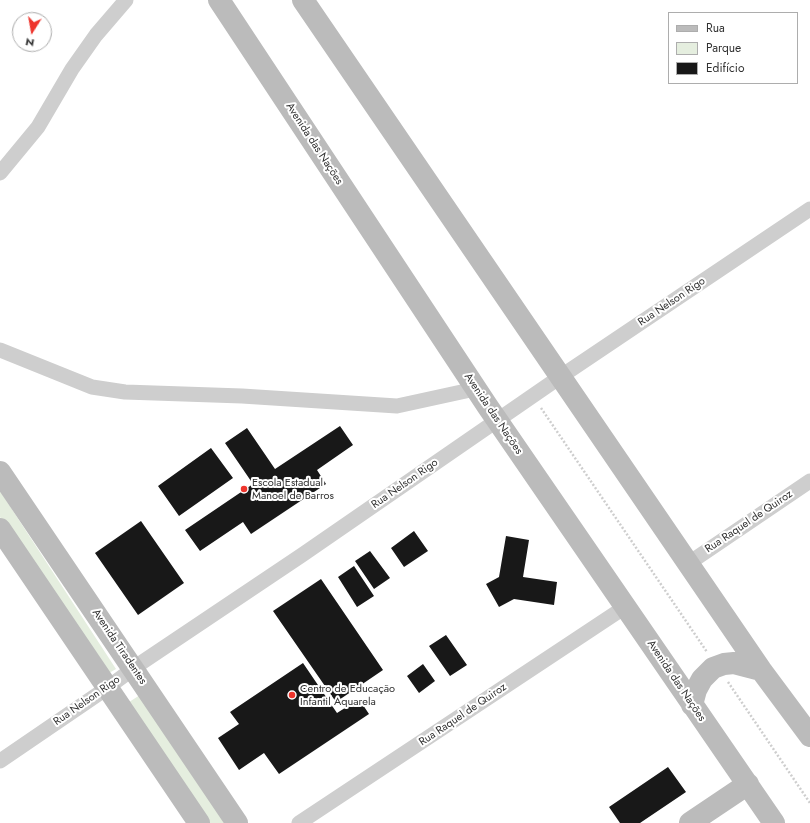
<!DOCTYPE html>
<meta charset="utf-8">
<style>
body{margin:0}
#map{position:relative;width:810px;height:823px;overflow:hidden;background:#fff;font-family:Jost,sans-serif}
canvas{display:block}
.legend{position:absolute;left:668px;top:12px;width:130px;height:72px;box-sizing:border-box;background:#fff;border:1px solid #adadad;margin:0;padding:5px 7px;list-style:none;font-size:12px;color:#313131}
.legend li{display:flex;align-items:center;gap:8px;height:20px}
.legend b{width:20px;border:1px solid #adadad}
.north{position:absolute;left:12px;top:12px;width:40px;height:40px;box-sizing:border-box;background:#fff;border:1px solid #adadad;border-radius:50%;rotate:191deg;font-size:11px;font-weight:700;line-height:16px;text-align:center;color:#313131}
.north::after{content:'';display:block;margin:auto;width:14px;height:18px;background:#ee352d;clip-path:polygon(50% 0,100% 100%,50% 72%,0 100%)}
</style>
<div id="map">
<canvas width="810" height="823"></canvas>
<ul class="legend">
<li><b style="height:5px;background:#bbb"></b>Rua</li>
<li><b style="height:11px;background:#e5eedf"></b>Parque</li>
<li><b style="height:11px;background:#181818"></b>Edifício</li>
</ul>
<div class="north">N</div>
</div>
<script>
const context = document.querySelector('canvas').getContext('2d');
context.lineJoin = 'round';
function fillPath(path, color) {
  context.fillStyle = color;
  context.fill(path, 'evenodd');
}
function poly(rows) {
  const path = new Path2D();
  for (const r of rows) {
    path.moveTo(r[0], r[1]);
    for (let i = 2; i < r.length; i += 2) path.lineTo(r[i], r[i + 1]);
  }
  return path;
}
function trace(path, color, width, dash) {
  context.strokeStyle = color;
  context.lineWidth = width;
  context.lineCap = dash ? 'butt' : 'round';
  context.setLineDash(dash || []);
  context.stroke(path);
}
function label(font, color, halo, rows, align = 'center') {
  context.font = font + ' Jost,sans-serif';
  context.lineWidth = 4;
  context.setLineDash([]);
  context.textBaseline = 'middle';
  context.strokeStyle = halo;
  context.fillStyle = color;
  for (const [text, x, y, turn = 0] of rows) {
    context.save();
    context.translate(x, y);
    context.rotate((+turn || 0) * Math.PI / 180);
    context.textAlign = isNaN(turn) ? turn : align;
    if (halo) context.strokeText(text, 0, 0);
    context.fillText(text, 0, 0);
    context.restore();
  }
}
fillPath(poly([
 [0,491,116,669,104,676,0,517],
 [140,695,225,823,207,823,126,704]
]), '#e5eedf');
fillPath(poly([
 [340,426,353,445,317,470,326,484,251,534,243,522,200,551,185,530,253,484,225,443,247,428,275,469],
 [211,448,233,478,179,516,158,486],
 [141,521,184,583,138,615,95,553],
 [414,531,428,551,404,567,391,548],
 [506,536,529,540,523,577,557,582,554,605,514,599,499,607,486,584,499,577],
 [370,551,390,578,374,589,355,561],
 [354,566,374,596,357,607,338,577],
 [321,579,383,670,336,702,273,611],
 [446,635,467,665,450,676,429,646],
 [303,663,337,713,359,699,369,714,279,774,264,753,239,770,218,738,239,724,230,712],
 [423,664,435,681,419,693,407,676],
 [668,767,686,792,640,823,620,823,609,807]
]), '#181818');
trace(poly([
 [541,408,707,652],
 [728,682,810,803]
]), '#cecece', 2.5, [2, 2]);
trace(poly([
 [0,173,38,127,72,69,96,35,126,0],
 [0,350,92,387,125,392,242,396,397,406,475,389],
 [689,563,810,481],
 [0,761,107,688,141,663,302,555,560,377,810,209],
 [299,823,625,607]
]), '#cecece', 15);
trace(poly([
 [219,0,488,407,774,823],
 [303,0,761,670,810,736],
 [0,472,237,823],
 [0,529,199,823],
 [692,705,696,690,702,679,713,668,724,664,734,663,761,670],
 [690,823,748,784]
]), '#bbb', 22);
for (const [x, y, r, color] of [
 [244,489,4,"#ee352d"],
 [292,695,4,"#ee352d"]
]) {
  const dot = new Path2D();
  dot.arc(x, y, r, 0, 2 * Math.PI);
  context.fillStyle = color;
  context.fill(dot);
  trace(dot, '#fff', 1.5);
}
label('11px', '#313131', '#fff', [
 ["Avenida das Nações",314,144,57],
 ["Rua Nelson Rigo",672,302,-34],
 ["Avenida das Nações",493,414,56],
 ["Rua Nelson Rigo",405,484,-35],
 ["Rua Raquel de Quiroz",749,522,-34],
 ["Avenida Tiradentes",119,647,56],
 ["Avenida das Nações",676,681,56],
 ["Rua Nelson Rigo",87,701,-35],
 ["Rua Raquel de Quiroz",463,715,-34]
]);
label('11px', '#313131', '#fff', [
 ["Escola Estadual",252,483],
 ["Manoel de Barros",252,496],
 ["Centro de Educação",300,689],
 ["Infantil Aquarela",300,702]
], 'left');
</script>
